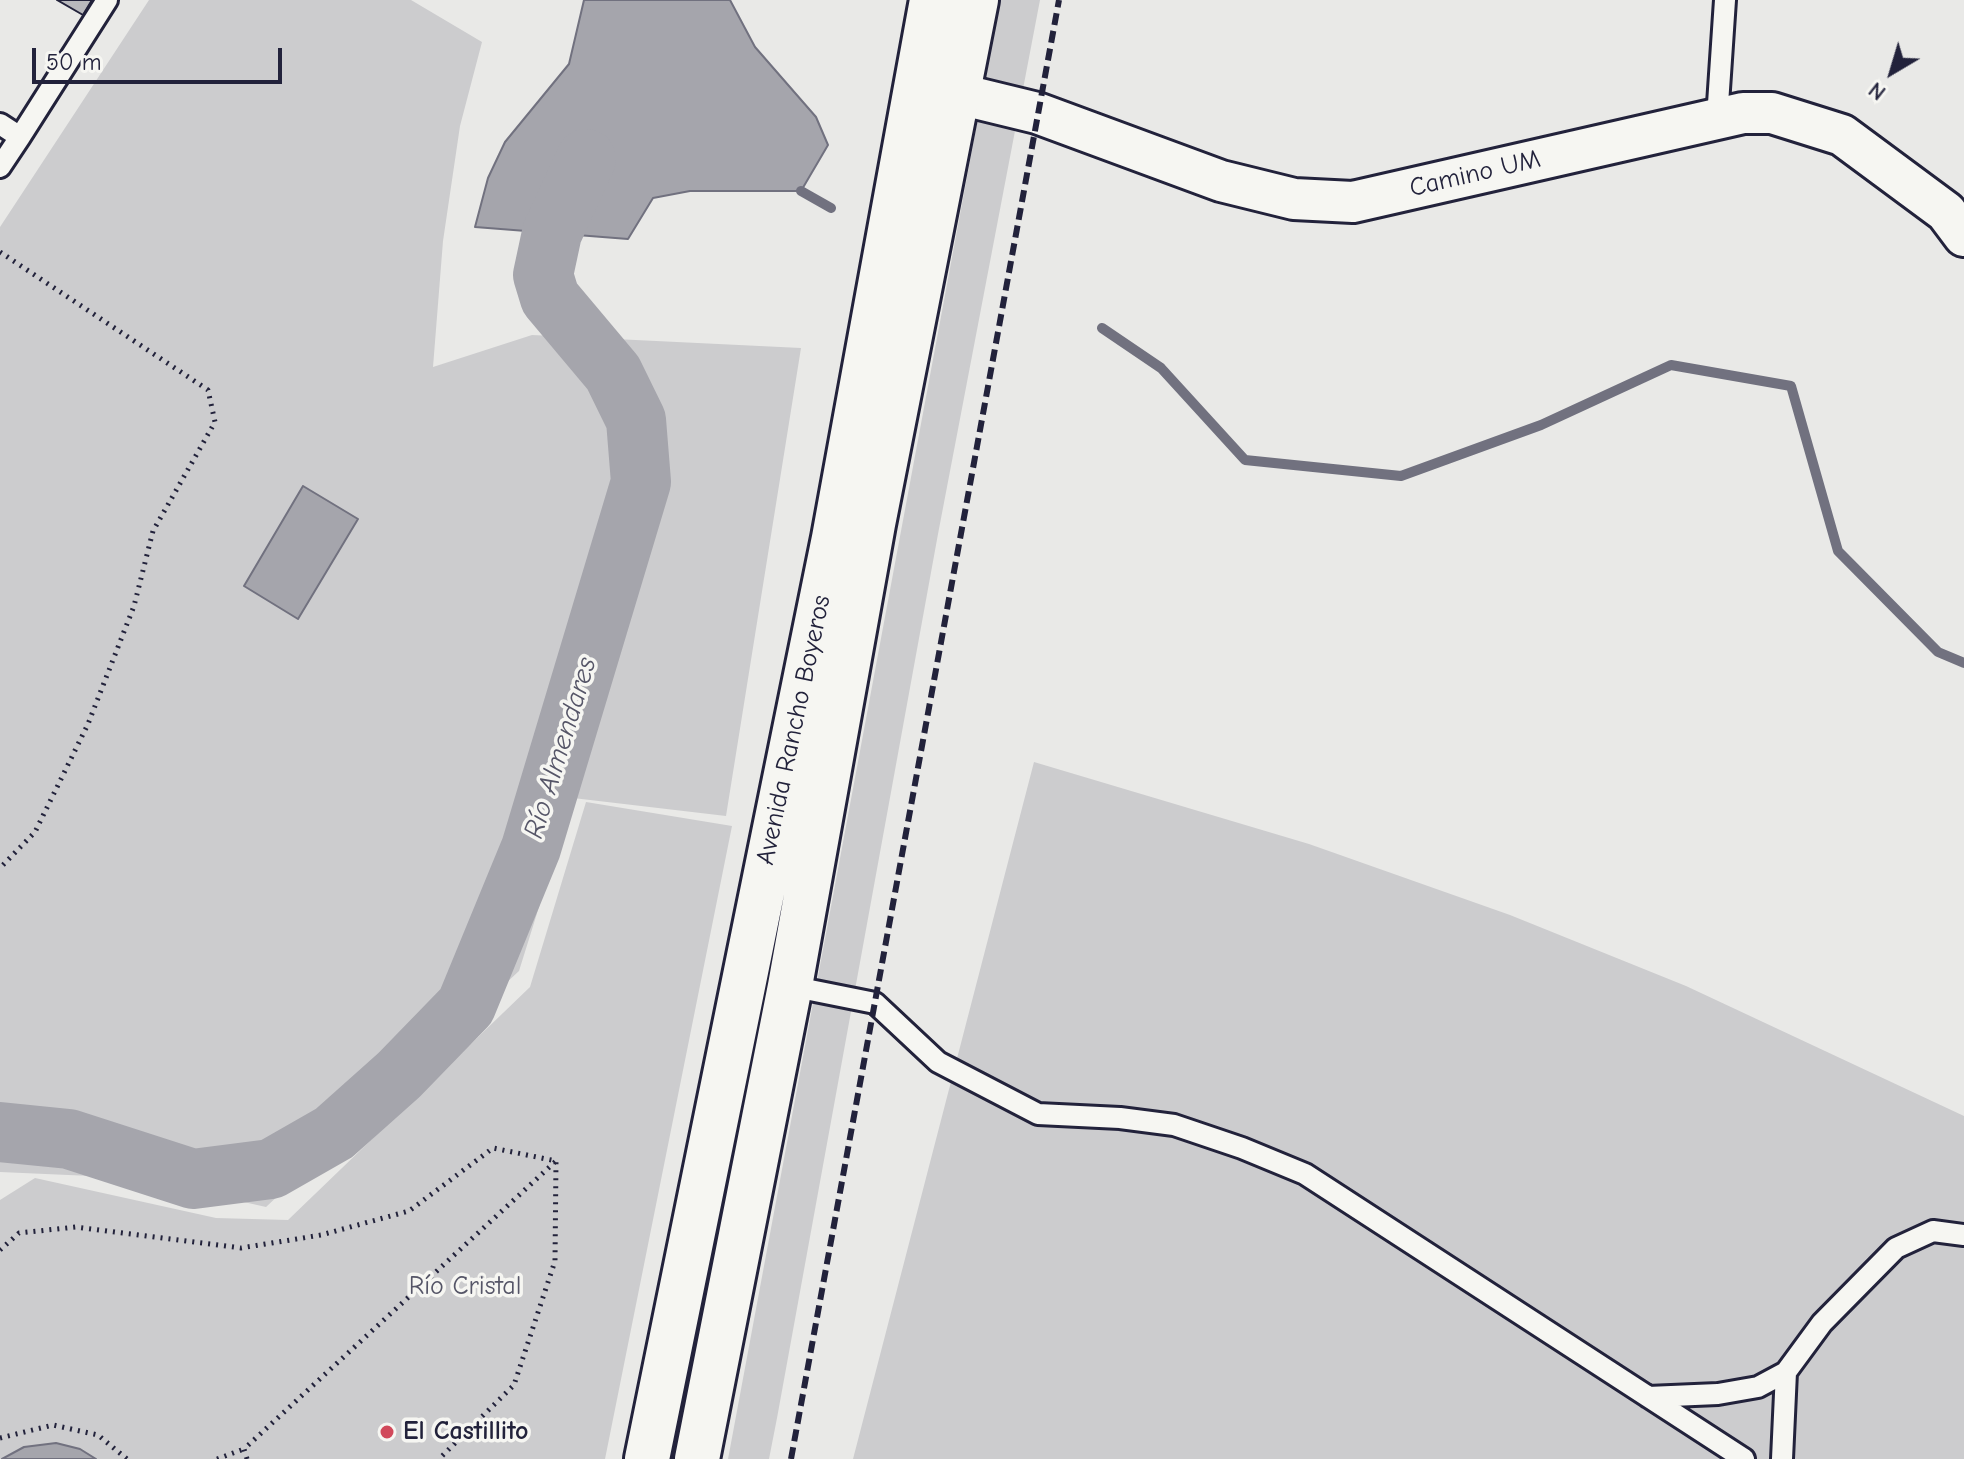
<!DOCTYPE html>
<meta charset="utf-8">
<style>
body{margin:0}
#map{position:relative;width:1964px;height:1459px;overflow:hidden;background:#e9e9e7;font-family:"Comic Neue",sans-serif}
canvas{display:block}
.north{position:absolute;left:1852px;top:32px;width:80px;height:80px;-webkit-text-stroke:6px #f6f6f2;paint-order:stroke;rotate:218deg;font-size:22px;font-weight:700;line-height:32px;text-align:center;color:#22223b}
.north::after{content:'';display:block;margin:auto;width:28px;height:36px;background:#22223b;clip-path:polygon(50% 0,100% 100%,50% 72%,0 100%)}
.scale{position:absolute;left:32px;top:48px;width:250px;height:36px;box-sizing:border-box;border:4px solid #22223b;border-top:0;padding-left:10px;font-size:24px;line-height:28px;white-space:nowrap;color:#22223b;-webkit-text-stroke:6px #f6f6f2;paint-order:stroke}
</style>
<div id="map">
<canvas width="1964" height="1459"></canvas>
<div class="north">N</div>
<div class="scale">50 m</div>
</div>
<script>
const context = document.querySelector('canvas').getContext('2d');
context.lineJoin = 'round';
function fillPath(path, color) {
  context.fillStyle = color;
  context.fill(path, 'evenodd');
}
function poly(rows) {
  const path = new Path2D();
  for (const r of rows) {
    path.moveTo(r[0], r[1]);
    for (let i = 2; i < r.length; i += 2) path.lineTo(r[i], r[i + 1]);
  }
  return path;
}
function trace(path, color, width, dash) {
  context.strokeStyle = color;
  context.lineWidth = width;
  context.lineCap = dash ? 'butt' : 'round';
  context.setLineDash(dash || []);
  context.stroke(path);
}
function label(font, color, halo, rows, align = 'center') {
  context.font = font + ' "Comic Neue",sans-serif';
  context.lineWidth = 7;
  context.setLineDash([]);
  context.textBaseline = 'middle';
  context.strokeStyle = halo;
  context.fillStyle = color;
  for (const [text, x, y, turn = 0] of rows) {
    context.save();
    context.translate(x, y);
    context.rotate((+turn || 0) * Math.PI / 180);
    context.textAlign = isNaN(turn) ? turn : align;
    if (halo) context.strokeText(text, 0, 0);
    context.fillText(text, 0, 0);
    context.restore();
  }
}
fillPath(poly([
 [149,0,411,0,482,42,460,126,443,241,433,367,532,335,801,348,726,816,573,798,519,971,266,1207,137,1178,0,1172,0,227],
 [1000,0,1040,0,938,534,777,1418,769,1459,728,1459],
 [1034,762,1309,844,1510,915,1686,986,1964,1116,1964,1459,853,1459],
 [586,802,732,826,605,1459,0,1459,0,1200,35,1178,216,1218,288,1220,530,987]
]), '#ccccce');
const water = poly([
 [584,0,730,0,755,47,816,117,828,145,801,191,690,191,653,198,628,239,475,227,488,178,505,142,569,64,584,0],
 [303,486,358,519,298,619,244,586,303,486],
 [56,1443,80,1449,96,1459,2,1459,24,1447,56,1443]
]);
fillPath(water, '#a5a5ac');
trace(water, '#71717f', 2);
trace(poly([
 [801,191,831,208],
 [1102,328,1161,368,1245,460,1401,476,1541,425,1671,365,1791,386,1838,551,1938,652,1964,663]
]), '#71717f', 10);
trace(poly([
 [0,1132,69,1139,193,1179,271,1169,334,1133,399,1075,466,1006,531,848,641,482,636,420,613,373,550,298,543,275,552,233,586,159]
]), '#a5a5ac', 60);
const building = poly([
 [57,0,92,0,83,15,57,0]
]);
fillPath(building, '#b8b8bc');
trace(building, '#22223b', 2);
const service = poly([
 [1717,119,1725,0],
 [0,124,20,137,0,167],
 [20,137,107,0],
 [790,986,875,1003,938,1062,1038,1114,1120,1118,1174,1125,1242,1148,1305,1174,1744,1459],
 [1648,1397,1718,1394,1758,1387,1786,1372,1822,1323,1896,1248,1933,1231,1964,1235],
 [1782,1459,1786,1372]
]);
const minor = poly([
 [959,94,1037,113,1221,181,1294,199,1353,202,1743,113,1772,113,1842,135,1946,212,1964,236]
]);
const trunk = poly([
 [647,1459,834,538,932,0],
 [697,1459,790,986,873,524,976,0]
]);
trace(service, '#22223b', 26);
trace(minor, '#22223b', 46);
trace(trunk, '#22223b', 50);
trace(poly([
 [0,252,208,390,215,422,153,531,134,606,88,724,35,832,0,868],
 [0,1250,19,1233,76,1227,241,1248,321,1235,409,1211,493,1148,556,1161,555,1261,514,1385,439,1459],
 [0,1438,53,1425,98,1435,127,1459],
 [217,1459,244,1449],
 [247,1459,244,1449,556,1161]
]), '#22223b', 5, [2, 6]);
trace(service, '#f6f6f2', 20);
trace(minor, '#f6f6f2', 40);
trace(trunk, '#f6f6f2', 44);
trace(poly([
 [791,1459,1059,0]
]), '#22223b', 6, [12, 6]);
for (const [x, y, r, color] of [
 [387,1432,8,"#d1495b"]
]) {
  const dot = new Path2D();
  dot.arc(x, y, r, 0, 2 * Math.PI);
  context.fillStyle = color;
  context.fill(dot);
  trace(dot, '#f6f6f2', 3);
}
label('26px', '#22223b', '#f6f6f2', [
 ["Camino UM",1475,174,-13],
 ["Avenida Rancho Boyeros",794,730,-78]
]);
label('26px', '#555567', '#f6f6f2', [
 ["Río Cristal",465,1287]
]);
label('bold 26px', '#22223b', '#f6f6f2', [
 ["El Castillito",403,1432]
], 'left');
label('italic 28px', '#565668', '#f6f6f2', [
 ["Río Almendares",561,748,-73]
]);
</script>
